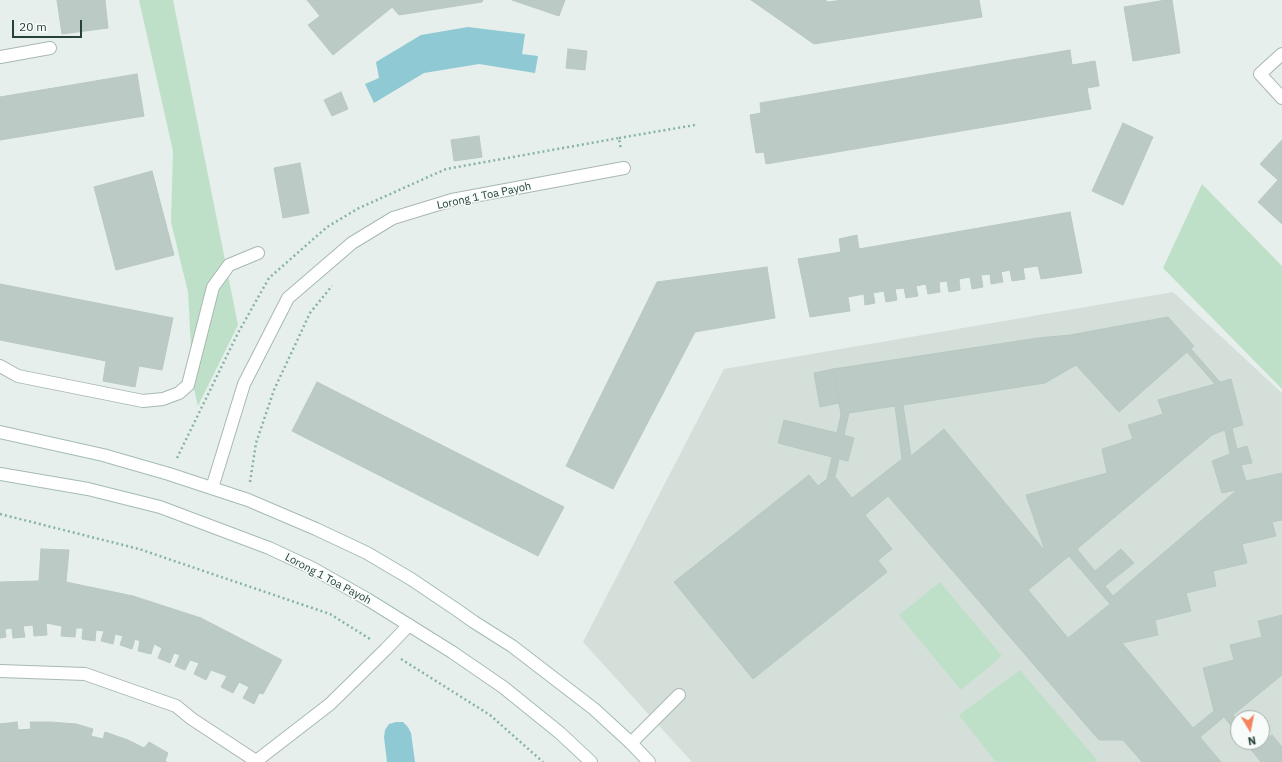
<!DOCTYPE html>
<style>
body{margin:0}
#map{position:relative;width:1282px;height:762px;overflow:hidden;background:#e6efeb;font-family:"IBM Plex Sans",sans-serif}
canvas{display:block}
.north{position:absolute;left:1230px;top:710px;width:40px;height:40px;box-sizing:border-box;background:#f7fbf9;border:1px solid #a3b1ad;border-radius:50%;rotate:170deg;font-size:11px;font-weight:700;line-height:16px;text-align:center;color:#24423a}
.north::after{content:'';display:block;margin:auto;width:14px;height:18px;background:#f4845f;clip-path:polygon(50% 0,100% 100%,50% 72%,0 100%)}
.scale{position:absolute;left:12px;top:20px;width:70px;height:18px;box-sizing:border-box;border:2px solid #24423a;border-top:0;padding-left:5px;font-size:12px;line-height:14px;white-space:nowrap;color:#24423a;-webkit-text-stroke:3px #f7fbf9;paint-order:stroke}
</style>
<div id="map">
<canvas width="1282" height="762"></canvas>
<div class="north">N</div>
<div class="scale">20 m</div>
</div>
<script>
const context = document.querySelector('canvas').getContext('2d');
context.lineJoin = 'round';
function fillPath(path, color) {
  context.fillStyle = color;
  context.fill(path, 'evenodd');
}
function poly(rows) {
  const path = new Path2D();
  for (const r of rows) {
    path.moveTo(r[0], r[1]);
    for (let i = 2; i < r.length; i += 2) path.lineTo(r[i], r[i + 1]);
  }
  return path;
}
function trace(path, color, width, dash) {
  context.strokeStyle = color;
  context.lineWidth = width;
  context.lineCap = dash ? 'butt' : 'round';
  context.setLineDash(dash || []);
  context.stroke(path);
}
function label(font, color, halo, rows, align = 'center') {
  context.font = font + ' "IBM Plex Sans",sans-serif';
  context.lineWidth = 3;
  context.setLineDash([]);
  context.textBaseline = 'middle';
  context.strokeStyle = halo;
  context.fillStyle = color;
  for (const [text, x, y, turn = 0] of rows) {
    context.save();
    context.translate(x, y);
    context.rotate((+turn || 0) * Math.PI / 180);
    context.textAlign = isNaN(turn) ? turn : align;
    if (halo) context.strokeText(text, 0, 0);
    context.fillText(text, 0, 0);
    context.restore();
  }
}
fillPath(poly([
 [1173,292,1282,393,1282,762,692,762,583,642,724,369],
 [1238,718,1262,718,1262,742,1238,742]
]), '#d4dfda');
fillPath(poly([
 [139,0,173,0,238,325,198,406,193,385,188,292,171,222,173,151],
 [1202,184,1282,266,1282,389,1163,268],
 [940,582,1002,656,961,690,899,615],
 [1020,670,1097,760,1094,762,996,762,959,715]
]), '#bfe0c8');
fillPath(poly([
 [468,27,525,34,522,54,538,56,535,73,479,64,424,73,374,103,365,84,379,78,376,62,421,35],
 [396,722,403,722,408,727,411,733,415,762,387,762,384,737,385,730,389,724]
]), '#8ec9d4');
const building = poly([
 [57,0,105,0,108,28,62,34,57,0],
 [307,0,401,0,333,55,308,25,320,16,307,0],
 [401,0,483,0,482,2,399,15,392,7,401,0],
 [512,0,565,0,559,16,512,0],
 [751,0,825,0,828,2,843,0,979,0,982,17,814,44,751,0],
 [1166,0,1172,0,1180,53,1133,61,1124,7,1166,0],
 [568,49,587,51,585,70,566,68,568,49],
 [1070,50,1072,65,1095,61,1099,86,1087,88,1091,109,766,164,764,152,756,153,750,115,761,113,760,103,1070,50],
 [137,74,144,116,0,140,0,97,137,74],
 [341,92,348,109,332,116,324,100,341,92],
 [1123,123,1153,137,1123,205,1092,191,1123,123],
 [479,136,482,157,454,161,451,140,479,136],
 [1282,140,1282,224,1258,202,1278,180,1260,164,1282,140],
 [300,163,309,213,283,218,274,168,300,163],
 [152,171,174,255,116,270,94,187,152,171],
 [1070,212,1082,273,1041,279,1038,266,1023,268,1025,279,1012,281,1010,270,1001,272,1003,282,991,284,990,274,981,275,983,287,972,289,970,277,959,279,960,290,949,292,947,281,939,282,940,292,928,294,926,284,916,286,918,296,906,298,904,288,895,289,897,300,886,302,884,291,873,293,875,303,865,305,864,294,848,297,850,311,810,317,798,259,841,252,839,239,857,235,859,249,1070,212],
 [767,267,775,318,695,332,613,489,566,466,657,282,767,267],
 [0,284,173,318,162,370,139,366,135,387,103,381,106,361,0,340,0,284],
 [1168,317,1194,346,1191,349,1220,382,1231,379,1243,425,1232,428,1237,449,1247,446,1252,463,1241,465,1246,481,1282,473,1282,520,1272,522,1276,536,1242,544,1247,563,1213,571,1216,586,1186,593,1191,611,1155,620,1158,635,1122,643,1193,728,1214,711,1203,668,1234,660,1230,645,1262,637,1258,621,1282,615,1282,675,1233,715,1238,721,1238,734,1224,717,1200,737,1221,762,1142,762,1123,740,1099,740,888,496,865,515,892,549,878,560,887,572,753,679,674,582,809,475,818,486,827,479,832,457,778,443,784,420,837,433,841,414,833,369,1038,338,1070,335,1168,317],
 [1187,352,1215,384,1158,400,1163,414,1128,425,1133,439,1102,449,1107,473,1026,495,1045,551,944,429,911,456,903,405,1045,383,1076,365,1119,412,1187,352],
 [895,406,902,459,852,498,835,477,839,459,848,461,854,438,844,435,849,413,895,406],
 [1225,430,1230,454,1212,461,1222,493,1237,490,1113,596,1105,586,1134,563,1121,549,1095,571,1077,549,1212,435,1225,430],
 [1069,556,1110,604,1068,638,1028,590,1069,556],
 [833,369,839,403,820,407,814,373,833,369],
 [317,382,564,507,538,556,292,431,317,382],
 [41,549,69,550,66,582,133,596,201,618,282,660,263,694,259,693,254,704,243,698,249,687,239,682,233,693,221,687,227,676,211,670,206,680,194,674,199,663,190,660,185,670,175,666,180,655,174,653,170,663,158,658,162,648,154,644,151,654,138,651,140,641,135,639,132,649,120,645,123,636,115,634,113,644,101,641,104,631,96,630,95,641,82,639,83,628,76,628,75,637,61,636,62,626,46,623,47,635,34,636,33,625,23,626,25,637,13,638,12,628,5,629,6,637,0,638,0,582,39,581,41,549],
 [17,722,18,730,31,729,30,722,50,722,76,724,93,729,91,736,103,739,105,732,128,740,144,748,149,742,168,753,165,761,167,762,0,762,0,724,17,722],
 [1272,735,1282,747,1282,762,1261,762,1245,742,1255,742,1258,745,1272,735]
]);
fillPath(building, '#bbcac4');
trace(building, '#b8c9c2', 1);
const lane = poly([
 [1282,54,1260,74,1282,98],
 [0,57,50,48],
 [0,366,18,376,143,401,163,399,179,393,188,385,213,287,229,265,258,253],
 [0,671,85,674,176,706,192,719,256,761],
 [631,743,679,695],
 [255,762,330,704,386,649,409,625]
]);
const street = poly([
 [212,488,244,384,288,298,352,243,393,218,452,200,624,168]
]);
const secondary = poly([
 [0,432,103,455,169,474,248,500,316,529,367,553,411,579,457,610,474,622,512,646,594,709,631,743,649,762],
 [0,474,88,489,160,507,269,548,312,568,367,599,452,652,503,687,560,733,591,762]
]);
trace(lane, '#a8b8b2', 14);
trace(street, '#a8b8b2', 14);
trace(secondary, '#a4bbb3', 14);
trace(poly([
 [619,138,695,125],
 [177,458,238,333,269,278,327,227,359,208,446,169,619,138,621,150],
 [250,482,256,443,274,390,310,313,332,286],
 [0,514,139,549,330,614,370,639],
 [401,659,490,715,543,762]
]), '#86b3a5', 2.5, [2, 3]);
trace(lane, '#fff', 12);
trace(street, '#fff', 12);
trace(secondary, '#fff', 12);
label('11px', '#24423a', '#f7fbf9', [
 ["Lorong 1 Toa Payoh",484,196,-12],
 ["Lorong 1 Toa Payoh",328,579,28]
]);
</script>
